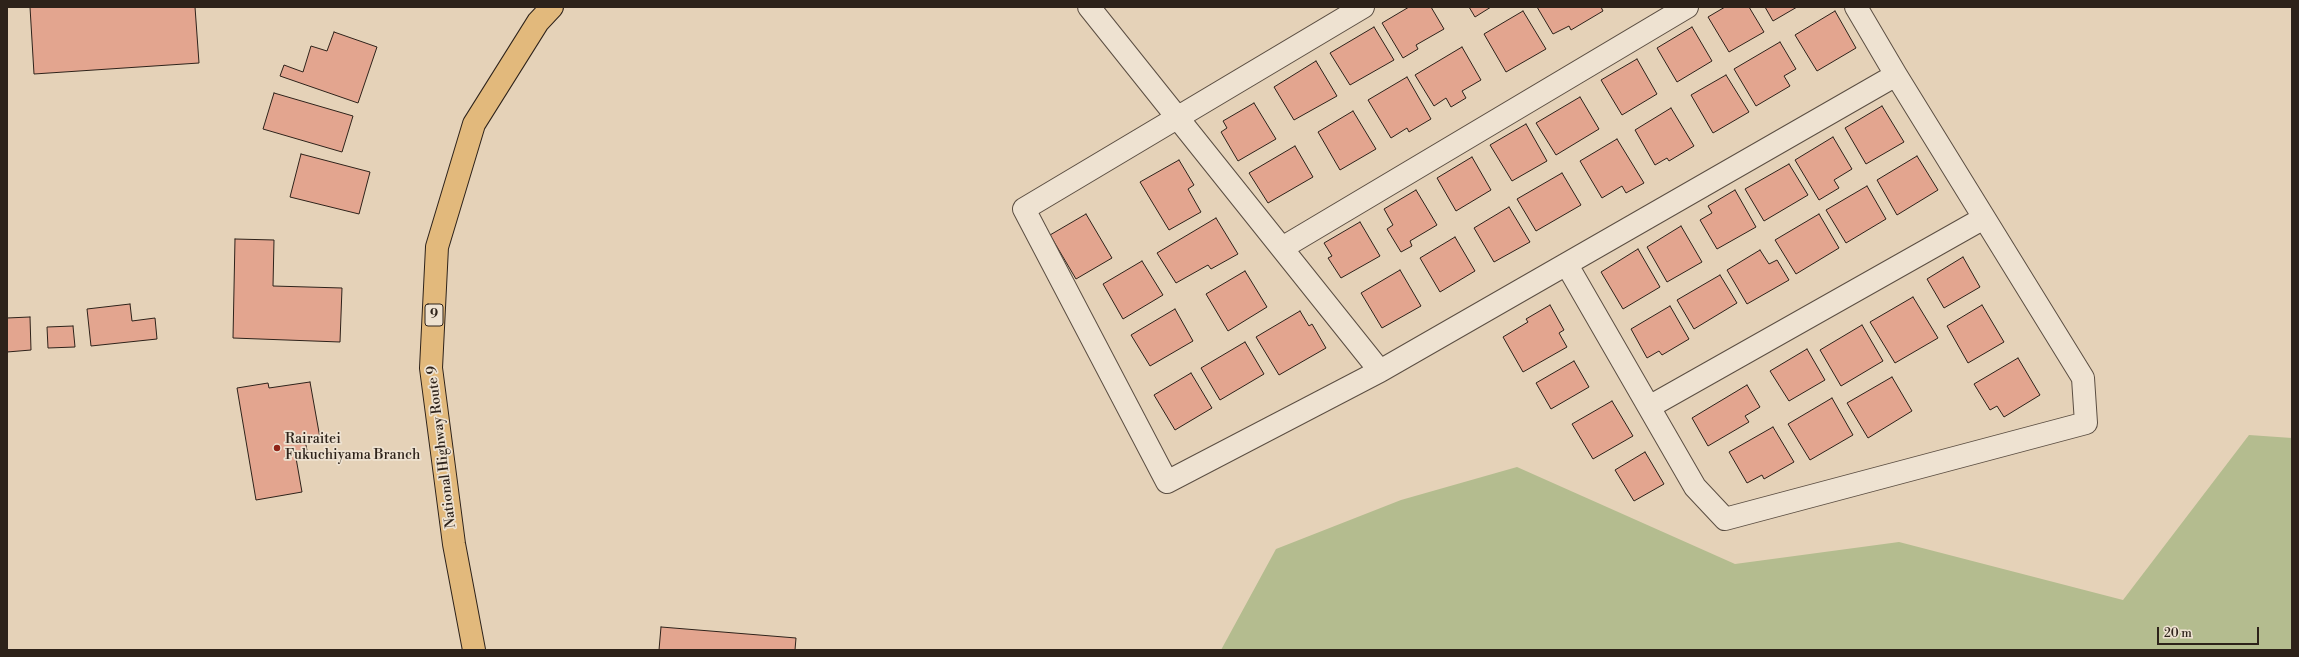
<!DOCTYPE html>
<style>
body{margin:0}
#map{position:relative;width:2299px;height:657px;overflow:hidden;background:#e5d2b8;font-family:"Libre Bodoni",serif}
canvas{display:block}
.frame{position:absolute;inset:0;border:8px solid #2d221a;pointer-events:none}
.scale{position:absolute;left:2157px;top:627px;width:102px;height:18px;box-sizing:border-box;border:2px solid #2d221a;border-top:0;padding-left:5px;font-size:12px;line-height:14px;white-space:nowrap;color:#2d221a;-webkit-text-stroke:3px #eee2d1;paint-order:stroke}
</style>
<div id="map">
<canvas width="2299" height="657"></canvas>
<div class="frame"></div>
<div class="scale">20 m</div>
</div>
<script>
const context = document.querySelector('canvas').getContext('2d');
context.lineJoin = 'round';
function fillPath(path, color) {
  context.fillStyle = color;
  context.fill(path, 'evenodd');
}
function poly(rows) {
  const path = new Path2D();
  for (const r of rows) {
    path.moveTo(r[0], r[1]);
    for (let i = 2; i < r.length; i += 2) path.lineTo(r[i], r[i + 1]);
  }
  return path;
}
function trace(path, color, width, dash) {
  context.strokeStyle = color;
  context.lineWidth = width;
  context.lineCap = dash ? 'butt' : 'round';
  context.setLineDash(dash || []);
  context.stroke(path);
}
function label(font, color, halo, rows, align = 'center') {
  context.font = font + ' "Libre Bodoni",serif';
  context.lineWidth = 3.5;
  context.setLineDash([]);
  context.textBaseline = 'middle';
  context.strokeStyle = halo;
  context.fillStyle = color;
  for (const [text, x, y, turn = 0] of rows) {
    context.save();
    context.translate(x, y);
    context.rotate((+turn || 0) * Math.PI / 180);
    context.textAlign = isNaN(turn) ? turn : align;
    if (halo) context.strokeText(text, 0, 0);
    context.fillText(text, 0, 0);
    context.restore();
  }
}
fillPath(poly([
 [2249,435,2292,438,2292,650,1221,650,1276,549,1401,500,1517,467,1735,564,1899,542,2123,600]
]), '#b4bc8f');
const building = poly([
 [30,7,195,7,199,63,34,74,30,7],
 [1409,7,1431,7,1444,29,1416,45,1418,49,1403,58,1382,23,1409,7],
 [1469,7,1491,7,1475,17,1469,7],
 [1537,7,1601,7,1603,11,1571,30,1569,26,1553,34,1537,7],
 [1725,7,1749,7,1764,32,1729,52,1708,17,1725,7],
 [1765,7,1797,7,1773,21,1765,7],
 [1523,11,1546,49,1506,72,1484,34,1523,11],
 [1835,11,1856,48,1817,71,1795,35,1835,11],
 [1374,27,1394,60,1350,85,1330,53,1374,27],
 [1692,27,1712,61,1677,82,1657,48,1692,27],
 [334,32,377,47,358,103,280,76,284,65,303,72,311,46,327,51,334,32],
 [1780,42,1796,69,1784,76,1790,86,1756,106,1734,69,1780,42],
 [1462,47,1481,80,1462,91,1466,98,1451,107,1446,98,1434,106,1415,75,1462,47],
 [1637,59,1657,94,1622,115,1601,80,1637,59],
 [1316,61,1337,96,1294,120,1274,87,1316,61],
 [1726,75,1749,112,1713,133,1691,95,1726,75],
 [1407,77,1431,119,1409,132,1407,128,1391,138,1368,100,1407,77],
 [274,93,353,116,342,152,263,129,274,93],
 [1580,97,1599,129,1556,155,1536,123,1580,97],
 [1254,103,1276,139,1238,161,1221,132,1227,128,1223,121,1254,103],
 [1882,106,1904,142,1866,164,1845,128,1882,106],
 [1671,108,1694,146,1669,161,1667,158,1655,165,1635,130,1671,108],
 [1353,111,1376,149,1340,170,1318,132,1353,111],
 [1526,124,1547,161,1512,181,1490,145,1526,124],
 [1833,137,1852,169,1834,180,1839,188,1819,200,1795,160,1833,137],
 [1617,139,1644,183,1626,193,1622,186,1602,198,1580,161,1617,139],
 [1295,146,1313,177,1268,203,1249,173,1295,146],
 [301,154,370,172,359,214,290,197,301,154],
 [1917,156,1938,190,1897,215,1877,180,1917,156],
 [1472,157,1491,190,1456,211,1437,178,1472,157],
 [1179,160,1194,185,1188,189,1201,212,1169,230,1140,182,1179,160],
 [1789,164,1808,195,1764,221,1745,189,1789,164],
 [1562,173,1581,205,1536,231,1517,199,1562,173],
 [1867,186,1886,219,1846,243,1826,210,1867,186],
 [1416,190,1437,225,1410,241,1412,246,1401,252,1387,229,1393,225,1384,209,1416,190],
 [1735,190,1756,227,1717,249,1700,220,1712,213,1708,206,1735,190],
 [1509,207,1530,242,1494,262,1474,228,1509,207],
 [1086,214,1112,258,1076,279,1050,235,1086,214],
 [1819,214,1839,248,1796,274,1775,240,1819,214],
 [1216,218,1238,254,1211,269,1208,265,1176,283,1157,253,1216,218],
 [1360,222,1380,256,1341,278,1328,258,1332,256,1324,243,1360,222],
 [1681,226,1702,262,1667,282,1647,247,1681,226],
 [1455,237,1475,271,1440,292,1420,258,1455,237],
 [235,239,274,240,273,286,342,288,340,342,233,338,235,239],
 [1638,249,1660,287,1623,309,1601,272,1638,249],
 [1760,250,1769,264,1777,260,1789,280,1747,304,1727,270,1760,250],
 [1963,257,1980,287,1944,308,1927,279,1963,257],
 [1142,261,1163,295,1123,319,1103,284,1142,261],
 [1400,270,1421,306,1382,328,1361,293,1400,270],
 [1245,271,1267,307,1228,331,1206,294,1245,271],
 [1720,275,1737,303,1694,329,1677,300,1720,275],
 [1913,297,1938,338,1895,363,1870,322,1913,297],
 [130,304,132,321,155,318,157,339,91,346,87,309,130,304],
 [1550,305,1564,330,1559,333,1567,347,1523,372,1503,337,1528,322,1526,319,1550,305],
 [1982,305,2004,342,1968,363,1947,326,1982,305],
 [1670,306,1689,339,1662,355,1659,351,1647,358,1631,329,1670,306],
 [1175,309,1193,341,1150,366,1131,335,1175,309],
 [1300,311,1309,326,1312,324,1326,348,1279,375,1256,337,1300,311],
 [30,317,31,350,7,352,7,318,30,317],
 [1862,325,1883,361,1841,386,1820,350,1862,325],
 [73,326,75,347,48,348,47,327,73,326],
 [1245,342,1264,374,1220,400,1201,368,1245,342],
 [1807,349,1825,380,1789,401,1770,371,1807,349],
 [2018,358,2040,395,2004,417,1997,406,1990,410,1974,384,2018,358],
 [1574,361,1589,387,1551,409,1536,383,1574,361],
 [1191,373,1212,408,1175,430,1154,395,1191,373],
 [1892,377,1912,411,1868,438,1847,403,1892,377],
 [310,382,320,438,305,440,308,456,296,458,302,492,256,500,237,388,268,383,269,388,310,382],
 [1747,385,1760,407,1745,416,1749,422,1708,446,1692,418,1747,385],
 [1832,398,1853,435,1810,460,1788,424,1832,398],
 [1612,401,1633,436,1593,459,1572,424,1612,401],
 [1773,427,1794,462,1764,479,1762,475,1747,483,1729,452,1773,427],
 [1645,452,1664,484,1634,501,1615,470,1645,452],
 [661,627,796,638,795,650,659,650,661,627]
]);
fillPath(building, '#e3a58f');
trace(building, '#2d221a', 1);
const minor = poly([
 [1089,7,1380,371,1896,75],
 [1363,7,1024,209,1167,482,1380,371],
 [1282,248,1687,7],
 [1567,265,1695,487,1725,519,2086,423,2083,378,1896,75,1856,7],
 [1649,407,1984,218]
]);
const highway = poly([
 [474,650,454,544,431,368,437,247,474,124,538,22,552,7]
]);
trace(minor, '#5b4e42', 24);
trace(highway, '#2d221a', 24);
trace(minor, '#eee2d1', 22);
trace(highway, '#e2b97c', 22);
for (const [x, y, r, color] of [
 [277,448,4,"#8f2418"]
]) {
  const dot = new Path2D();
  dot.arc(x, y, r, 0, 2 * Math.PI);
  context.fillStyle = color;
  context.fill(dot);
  trace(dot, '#eee2d1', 1.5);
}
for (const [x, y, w] of [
 [434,315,18]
]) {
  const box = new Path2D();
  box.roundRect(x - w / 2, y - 11, w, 22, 3);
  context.fillStyle = '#eee2d1';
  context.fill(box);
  trace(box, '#2d221a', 1);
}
label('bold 13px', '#2d221a', null, [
 ["9",434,315]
]);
label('14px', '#2d221a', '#eee2d1', [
 ["Rairaitei",285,440],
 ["Fukuchiyama Branch",285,456]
], 'left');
label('14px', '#2d221a', '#eee2d1', [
 ["National Highway Route 9",442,447,-97]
]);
</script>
